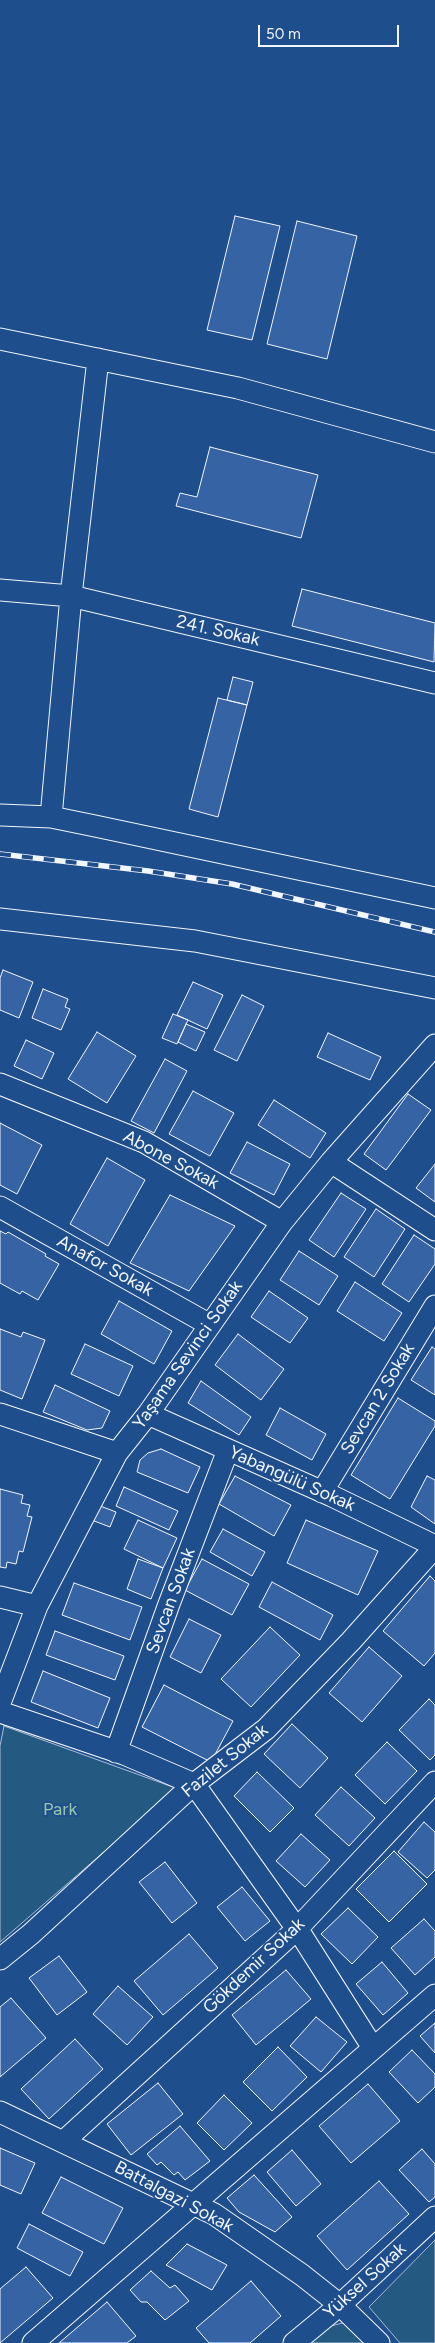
<!DOCTYPE html>
<meta charset="utf-8">
<style>
body{margin:0}
#map{position:relative;width:435px;height:2343px;overflow:hidden;background:#1f4e8c;font-family:Figtree,sans-serif}
canvas{display:block}
.scale{position:absolute;left:258px;top:25px;width:141px;height:22px;box-sizing:border-box;border:2px solid #f2f6ff;border-top:0;padding-left:6px;font-size:15px;line-height:18px;white-space:nowrap;color:#f2f6ff;-webkit-text-stroke:4px #1f4e8c;paint-order:stroke}
</style>
<div id="map">
<canvas width="435" height="2343"></canvas>
<div class="scale">50 m</div>
</div>
<script>
const context = document.querySelector('canvas').getContext('2d');
context.lineJoin = 'round';
function fillPath(path, color) {
  context.fillStyle = color;
  context.fill(path, 'evenodd');
}
function poly(rows) {
  const path = new Path2D();
  for (const r of rows) {
    path.moveTo(r[0], r[1]);
    for (let i = 2; i < r.length; i += 2) path.lineTo(r[i], r[i + 1]);
  }
  return path;
}
function trace(path, color, width, dash) {
  context.strokeStyle = color;
  context.lineWidth = width;
  context.lineCap = dash ? 'butt' : 'round';
  context.setLineDash(dash || []);
  context.stroke(path);
}
function label(font, color, halo, rows, align = 'center') {
  context.font = font + ' Figtree,sans-serif';
  context.lineWidth = 4;
  context.setLineDash([]);
  context.textBaseline = 'middle';
  context.strokeStyle = halo;
  context.fillStyle = color;
  for (const [text, x, y, turn = 0] of rows) {
    context.save();
    context.translate(x, y);
    context.rotate((+turn || 0) * Math.PI / 180);
    context.textAlign = isNaN(turn) ? turn : align;
    if (halo) context.strokeText(text, 0, 0);
    context.fillText(text, 0, 0);
    context.restore();
  }
}
const green = poly([
 [4,1726,181,1790,119,1839,0,1942,0,1746,4,1726],
 [435,2240,435,2343,400,2343,369,2307,435,2240],
 [346,2322,366,2343,310,2343,331,2326,346,2322]
]);
fillPath(green, '#245a82');
trace(green, '#a8bbd7', 1);
const building = poly([
 [235,216,280,226,252,340,207,330,235,216],
 [297,221,357,236,327,359,267,344,297,221],
 [210,447,318,475,301,538,176,506,180,493,197,497,210,447],
 [302,589,435,623,434,662,292,626,302,589],
 [233,677,253,682,247,705,227,700,233,677],
 [218,698,247,705,218,817,189,809,218,698],
 [3,970,33,982,19,1018,0,1010,0,978,3,970],
 [193,982,223,995,207,1029,177,1015,193,982],
 [43,989,68,999,65,1007,70,1009,61,1030,32,1018,43,989],
 [242,995,264,1006,237,1061,214,1050,242,995],
 [173,1014,188,1020,177,1044,162,1038,173,1014],
 [186,1024,205,1032,196,1051,178,1042,186,1024],
 [97,1032,136,1056,107,1103,68,1079,97,1032],
 [328,1033,381,1057,370,1080,317,1057,328,1033],
 [26,1040,54,1053,42,1079,14,1066,26,1040],
 [165,1059,187,1071,154,1133,131,1121,165,1059],
 [193,1091,234,1113,210,1156,169,1134,193,1091],
 [408,1094,431,1110,386,1170,364,1154,408,1094],
 [274,1100,326,1133,310,1158,258,1125,274,1100],
 [0,1123,42,1145,17,1194,0,1185,0,1123],
 [247,1142,290,1164,274,1195,230,1173,247,1142],
 [107,1158,145,1180,108,1246,70,1224,107,1158],
 [435,1164,435,1202,416,1188,435,1164],
 [341,1193,366,1209,334,1257,309,1240,341,1193],
 [170,1195,235,1226,189,1291,130,1263,170,1195],
 [376,1209,405,1229,374,1277,344,1257,376,1209],
 [0,1231,6,1234,8,1232,46,1254,45,1256,59,1264,38,1300,22,1291,20,1294,0,1283,0,1231],
 [414,1235,435,1249,435,1264,409,1302,382,1284,414,1235],
 [299,1251,338,1276,319,1305,280,1280,299,1251],
 [355,1282,402,1313,384,1341,337,1311,355,1282],
 [269,1291,308,1318,290,1343,251,1317,269,1291],
 [119,1301,172,1331,154,1364,101,1334,119,1301],
 [0,1329,21,1337,23,1332,45,1340,22,1399,0,1390,0,1329],
 [238,1334,284,1369,261,1400,215,1365,238,1334],
 [85,1344,133,1366,119,1396,71,1374,85,1344],
 [432,1347,435,1349,435,1395,411,1380,432,1347],
 [201,1381,251,1417,239,1435,188,1403,201,1381],
 [55,1385,110,1411,102,1428,87,1430,43,1412,55,1385],
 [398,1398,435,1421,435,1426,390,1499,351,1475,398,1398],
 [280,1408,326,1434,312,1460,266,1435,280,1408],
 [161,1449,200,1467,188,1493,137,1472,140,1460,148,1453,161,1449],
 [235,1476,291,1505,274,1536,219,1504,235,1476],
 [427,1476,435,1480,435,1524,411,1507,427,1476],
 [124,1487,178,1511,169,1530,116,1506,124,1487],
 [0,1489,23,1495,21,1503,30,1505,27,1516,32,1517,23,1552,19,1551,16,1564,7,1562,6,1568,0,1567,0,1489],
 [95,1504,116,1512,110,1527,89,1519,95,1504],
 [138,1520,177,1538,163,1568,124,1549,138,1520],
 [306,1520,378,1551,358,1595,287,1563,306,1520],
 [223,1529,265,1552,252,1576,210,1552,223,1529],
 [138,1559,163,1568,151,1599,127,1589,138,1559],
 [202,1559,249,1584,232,1615,185,1590,202,1559],
 [430,1576,435,1581,435,1653,424,1666,383,1631,430,1576],
 [272,1582,333,1615,320,1640,259,1607,272,1582],
 [74,1583,142,1607,130,1640,62,1615,74,1583],
 [189,1619,221,1635,201,1673,170,1657,189,1619],
 [270,1627,300,1655,251,1707,221,1679,270,1627],
 [55,1631,124,1656,115,1680,46,1655,55,1631],
 [369,1647,402,1676,362,1722,329,1693,369,1647],
 [43,1671,110,1698,98,1728,31,1702,43,1671],
 [164,1685,233,1721,211,1762,142,1727,164,1685],
 [429,1699,435,1705,435,1755,430,1760,399,1730,429,1699],
 [292,1724,328,1758,300,1788,264,1754,292,1724],
 [387,1742,417,1771,385,1804,355,1775,387,1742],
 [257,1772,294,1808,270,1832,234,1796,257,1772],
 [341,1787,375,1818,349,1846,315,1815,341,1787],
 [424,1822,435,1832,435,1870,427,1878,398,1852,424,1822],
 [301,1834,330,1860,305,1887,276,1861,301,1834],
 [394,1851,427,1884,389,1922,356,1889,394,1851],
 [165,1862,197,1903,172,1923,139,1882,165,1862],
 [242,1887,270,1921,245,1941,217,1907,242,1887],
 [348,1908,378,1937,352,1964,321,1934,348,1908],
 [424,1919,435,1931,435,1957,415,1975,391,1948,424,1919],
 [189,1934,218,1968,163,2015,134,1981,189,1934],
 [59,1956,87,1992,57,2015,29,1978,59,1956],
 [382,1962,408,1993,383,2015,356,1984,382,1962],
 [286,1970,311,1999,256,2045,232,2015,286,1970],
 [118,1986,153,2017,127,2045,93,2014,118,1986],
 [11,1998,46,2038,0,2077,0,2007,11,1998],
 [316,2017,347,2042,321,2072,290,2046,316,2017],
 [435,2023,435,2053,420,2036,435,2023],
 [75,2039,103,2069,49,2119,21,2089,75,2039],
 [278,2047,307,2077,272,2111,243,2082,278,2047],
 [412,2050,435,2074,435,2087,418,2103,389,2072,412,2050],
 [158,2083,183,2114,131,2155,107,2124,158,2083],
 [368,2084,400,2121,351,2163,319,2126,368,2084],
 [224,2095,252,2123,224,2150,197,2123,224,2095],
 [180,2126,210,2161,185,2180,178,2172,174,2175,161,2162,157,2165,147,2154,180,2126],
 [0,2148,35,2163,21,2194,0,2185,0,2148],
 [422,2149,435,2164,435,2197,429,2202,399,2170,422,2149],
 [292,2150,321,2184,296,2206,267,2172,292,2150],
 [254,2175,292,2217,275,2232,239,2212,227,2198,254,2175],
 [61,2177,123,2208,104,2244,42,2213,61,2177],
 [379,2181,409,2214,347,2270,317,2236,379,2181],
 [29,2224,83,2252,70,2276,17,2248,29,2224],
 [187,2244,227,2265,212,2290,166,2265,187,2244],
 [26,2267,53,2298,0,2343,0,2289,26,2267],
 [151,2271,170,2288,175,2285,189,2301,165,2320,147,2302,141,2302,130,2290,151,2271],
 [251,2281,281,2316,250,2343,209,2343,196,2328,251,2281],
 [107,2302,136,2336,127,2343,59,2343,107,2302]
]);
fillPath(building, '#3563a3');
trace(building, '#f2f6ff', 1);
const minor = poly([
 [0,339,238,388,435,442],
 [0,590,71,596,435,683],
 [0,815,51,817,95,826,435,898],
 [51,817,71,596,98,359],
 [0,919,195,941,435,988],
 [0,1084,144,1142,282,1222],
 [331,1162,435,1230],
 [0,1207,210,1325],
 [0,1414,117,1453],
 [148,1414,332,1496,435,1546],
 [322,1492,435,1306],
 [0,1597,37,1606],
 [0,1703,37,1606,117,1453,148,1414,282,1222,331,1162,435,1045],
 [0,1712,124,1754,194,1784,302,1936,373,2048],
 [116,1752,169,1604,228,1450],
 [0,1959,31,1934,194,1784,266,1729,351,1641,435,1547],
 [0,2112,214,2214,302,2275,340,2305,379,2343],
 [64,2141,296,1930,435,1782],
 [33,2343,435,1995],
 [294,2343,340,2305,435,2217]
]);
trace(minor, '#f2f6ff', 23);
trace(minor, '#1f4e8c', 21);
const rail = poly([
 [0,854,148,871,232,884,435,932]
]);
trace(rail, '#f2f6ff', 5.5);
trace(rail, '#1f4e8c', 4, [11]);
label('18px', '#f2f6ff', '#1f4e8c', [
 ["241. Sokak",218,631,13],
 ["Abone Sokak",171,1160,28],
 ["Anafor Sokak",105,1266,29],
 ["Yaşama Sevinci Sokak",188,1355,-55],
 ["Sevcan 2 Sokak",378,1399,-59],
 ["Yabangülü Sokak",292,1479,24],
 ["Sevcan Sokak",171,1601,-70],
 ["Fazilet Sokak",225,1761,-39],
 ["Gökdemir Sokak",254,1966,-43],
 ["Battalgazi Sokak",174,2197,28],
 ["Yüksel Sokak",365,2281,-42]
]);
label('18px', '#97c8a6', '#1f4e8c', [
 ["Park",60,1810]
]);
</script>
